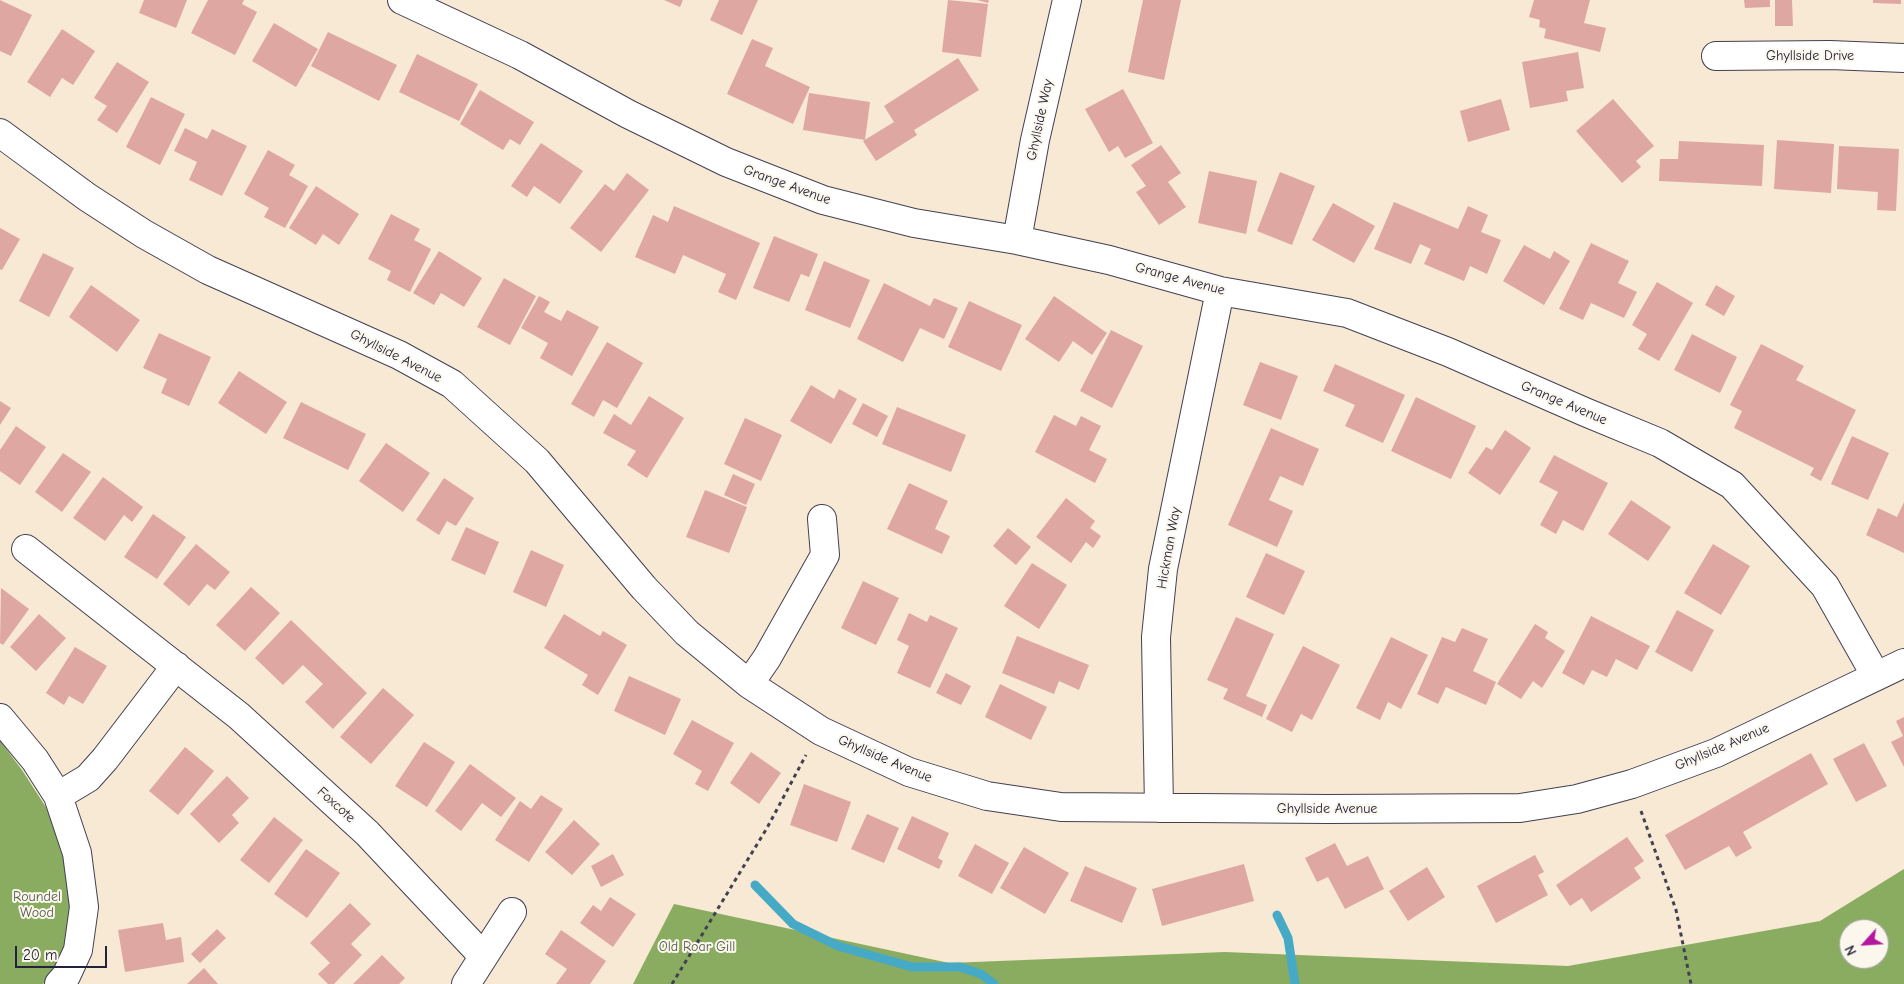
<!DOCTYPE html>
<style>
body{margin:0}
#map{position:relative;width:1904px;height:984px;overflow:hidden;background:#f7e9d4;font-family:"Comic Neue",sans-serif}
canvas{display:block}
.north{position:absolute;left:1839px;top:919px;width:50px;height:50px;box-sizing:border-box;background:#fbf7ec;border:1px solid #a4a2a5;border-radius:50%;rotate:244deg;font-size:14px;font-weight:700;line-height:20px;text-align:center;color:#22223b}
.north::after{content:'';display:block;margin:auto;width:18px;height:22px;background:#b5179e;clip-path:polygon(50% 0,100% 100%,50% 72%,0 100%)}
.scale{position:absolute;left:15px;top:946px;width:92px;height:22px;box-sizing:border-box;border:2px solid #22223b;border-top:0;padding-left:6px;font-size:15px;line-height:18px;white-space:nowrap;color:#22223b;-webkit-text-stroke:4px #fbf7ec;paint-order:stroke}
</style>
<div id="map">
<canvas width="1904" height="984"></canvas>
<div class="north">N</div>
<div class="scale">20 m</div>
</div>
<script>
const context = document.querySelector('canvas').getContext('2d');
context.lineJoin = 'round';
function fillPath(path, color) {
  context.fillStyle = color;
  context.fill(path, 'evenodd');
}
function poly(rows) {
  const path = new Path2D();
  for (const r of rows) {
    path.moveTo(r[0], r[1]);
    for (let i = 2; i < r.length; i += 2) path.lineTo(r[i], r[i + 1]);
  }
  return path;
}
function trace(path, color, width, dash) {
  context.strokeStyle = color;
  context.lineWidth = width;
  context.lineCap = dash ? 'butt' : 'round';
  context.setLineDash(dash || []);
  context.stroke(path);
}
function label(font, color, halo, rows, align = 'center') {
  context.font = font + ' "Comic Neue",sans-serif';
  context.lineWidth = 4;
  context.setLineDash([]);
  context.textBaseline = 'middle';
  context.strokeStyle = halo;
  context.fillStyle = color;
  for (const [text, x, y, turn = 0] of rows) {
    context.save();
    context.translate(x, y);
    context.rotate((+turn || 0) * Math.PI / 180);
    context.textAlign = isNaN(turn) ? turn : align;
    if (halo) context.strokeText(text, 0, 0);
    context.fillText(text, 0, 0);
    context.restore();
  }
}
fillPath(poly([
 [0,741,22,770,49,812,66,854,74,904,67,950,43,984,0,984],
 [1904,869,1904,984,633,984,674,904,949,963,1225,952,1568,966,1820,921],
 [1849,929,1879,929,1879,959,1849,959]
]), '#89ac60');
trace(poly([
 [755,885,793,924,838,946,912,967,960,967,981,974,994,984],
 [1277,915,1288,938,1295,984]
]), '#46aac6', 9);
fillPath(poly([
 [0,0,32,15,11,56,0,51],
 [144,0,187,0,176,28,139,13],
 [208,0,244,0,242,4,257,12,235,55,191,33],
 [664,0,683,0,680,7],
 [719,0,758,0,742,35,710,20],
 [948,0,988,4,981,57,942,52],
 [977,0,989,0,988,3],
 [1143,0,1181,0,1164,80,1128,72],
 [1534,0,1590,0,1584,23,1606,28,1600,52,1544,38,1546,29,1539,27,1540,20,1529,17],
 [1744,0,1770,0,1770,7,1745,8],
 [1775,0,1792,0,1793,26,1775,26],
 [1873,0,1901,0,1901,4,1873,3],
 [274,23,318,49,296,87,252,61],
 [62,29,95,51,73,85,62,78,50,97,27,82],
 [328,32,397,65,379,101,311,66],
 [752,39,773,48,765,66,810,87,793,124,727,94],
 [1578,52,1584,88,1566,91,1568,101,1530,108,1522,62],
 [417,54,478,84,459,121,399,92],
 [958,58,979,90,914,130,917,135,876,161,863,141,894,122,884,106],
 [117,62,149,82,117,133,97,120,107,106,94,98],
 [1123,89,1153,143,1125,158,1118,146,1109,152,1085,109],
 [480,90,534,122,520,145,510,139,503,150,460,124],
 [809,93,870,102,865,140,803,130],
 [151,97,185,114,160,165,126,147],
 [1501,99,1510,130,1468,142,1460,111],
 [1613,99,1654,146,1636,161,1641,167,1622,183,1576,131],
 [185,128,207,139,212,129,247,146,222,196,189,180,197,162,174,151],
 [1777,140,1834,144,1831,193,1774,189],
 [1679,141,1764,145,1762,186,1659,181,1660,159,1678,159],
 [541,143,583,171,560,204,534,186,527,197,511,186],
 [1161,145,1181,173,1168,182,1186,207,1159,225,1136,192,1146,186,1131,165],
 [1839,146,1899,149,1896,211,1877,210,1878,192,1837,189],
 [268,150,295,165,289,175,308,186,285,228,264,217,269,208,244,194],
 [1209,171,1257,181,1246,234,1198,223],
 [1280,172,1315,186,1292,245,1257,231],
 [627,173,649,190,601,252,570,228,605,184,614,191],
 [316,186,359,214,339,245,323,234,316,245,289,228],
 [1394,202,1458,229,1468,206,1488,215,1481,232,1501,240,1487,274,1470,266,1464,281,1424,264,1431,249,1420,244,1411,264,1374,249],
 [1333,203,1375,226,1354,263,1312,240],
 [674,206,760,243,736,300,718,292,726,274,683,255,675,274,635,257,653,215,668,222],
 [391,214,420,229,414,240,431,249,410,292,387,280,391,271,368,259],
 [0,228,20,239,2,270,0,269],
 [774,236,818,254,809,277,801,274,789,302,753,288],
 [1591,243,1629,261,1618,283,1637,292,1624,318,1591,303,1583,320,1559,309],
 [1524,245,1550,259,1554,251,1570,261,1544,305,1503,281],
 [439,251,482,278,464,307,441,293,434,305,413,293],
 [43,253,74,268,49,317,19,301],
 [824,261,870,280,850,328,805,310],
 [504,278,536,296,510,345,477,327],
 [1657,282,1693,303,1659,361,1638,349,1647,334,1632,325],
 [884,283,930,306,934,298,958,308,944,339,920,328,903,362,857,339],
 [91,285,140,320,117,352,69,317],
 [1716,285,1735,296,1724,316,1705,305],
 [539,296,550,302,544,312,561,321,567,310,599,327,572,376,540,358,548,343,521,328],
 [1054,296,1107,333,1092,355,1073,341,1059,362,1025,339],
 [969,301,1022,325,1001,371,948,347],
 [1111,330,1143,346,1112,408,1080,391],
 [159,333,211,357,189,406,161,393,167,379,143,368],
 [1692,334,1737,357,1720,393,1674,370],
 [607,342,643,363,617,408,603,400,594,417,571,404],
 [1761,344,1804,366,1796,380,1856,410,1821,481,1810,475,1814,468,1734,428,1742,411,1730,405],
 [1260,362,1298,376,1281,420,1243,405],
 [1335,364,1405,395,1383,443,1345,426,1355,405,1323,391],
 [239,371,287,402,266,434,218,403],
 [811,385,834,399,839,389,857,399,831,444,790,421],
 [649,396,684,418,647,478,627,465,636,451,603,433,614,414,631,425],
 [1416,397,1476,426,1451,479,1391,451],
 [0,401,11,408,0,425],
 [301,402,366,434,348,470,283,438],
 [863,403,888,416,877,437,852,424],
 [897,407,966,435,951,472,882,444],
 [1054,415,1076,426,1081,416,1101,426,1089,450,1107,459,1095,483,1035,452],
 [745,418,782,435,761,481,724,464],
 [16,426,46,447,20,485,0,471,0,450],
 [1271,428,1319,449,1303,486,1280,476,1269,500,1293,511,1277,547,1228,525],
 [1505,430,1531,448,1500,495,1468,473,1486,447,1492,450],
 [1852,436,1889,453,1868,500,1831,484],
 [386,443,430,473,403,512,359,481],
 [63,453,91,472,62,512,35,492],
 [1554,455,1608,483,1583,531,1563,520,1556,534,1540,525,1558,492,1539,482],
 [733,474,755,484,746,505,724,495],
 [103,477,143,507,132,522,124,515,105,541,73,518],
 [444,478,474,498,456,526,447,521,439,535,416,520],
 [909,483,948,501,935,529,950,536,942,554,887,529],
 [705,490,747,507,729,553,686,537],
 [1066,498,1095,521,1090,528,1101,536,1093,548,1086,542,1071,563,1036,537],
 [1631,500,1671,527,1648,561,1608,534],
 [1904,502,1904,553,1866,535,1878,508,1897,517],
 [153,514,186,537,157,579,124,557],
 [466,527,499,542,485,575,451,560],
 [1008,528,1031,547,1016,565,993,546],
 [196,544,230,572,215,590,207,584,189,606,163,584],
 [1713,544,1750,566,1721,615,1684,593],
 [531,550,564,565,546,607,513,592],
 [1266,553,1305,571,1284,615,1246,597],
 [1032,563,1067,585,1039,629,1004,606],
 [863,581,899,598,876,645,841,628],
 [251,587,280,613,245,651,216,625],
 [1,588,29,609,3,645,0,643],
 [1677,610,1714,630,1692,672,1655,652],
 [909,613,927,622,930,615,958,628,930,688,897,673,909,646,897,640],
 [39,614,66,638,36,671,10,647],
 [564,614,600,636,603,631,627,645,598,695,582,685,588,675,544,648],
 [1591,616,1650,646,1637,670,1616,659,1607,677,1592,670,1584,685,1562,673],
 [1236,617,1274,634,1246,696,1267,705,1262,717,1223,699,1228,689,1207,680],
 [291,620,367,693,333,729,305,702,323,684,303,665,283,685,255,658],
 [1535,624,1548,632,1545,638,1565,651,1542,688,1533,681,1521,699,1497,684],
 [1462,628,1488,639,1473,671,1496,682,1486,705,1446,687,1438,704,1417,694,1442,637,1455,642],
 [1017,636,1089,665,1079,690,1059,681,1054,694,1002,673],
 [1391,637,1428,655,1401,709,1388,702,1380,720,1356,708],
 [1303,646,1340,665,1312,720,1301,714,1292,732,1266,719],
 [75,647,107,666,83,704,69,696,64,705,46,693],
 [946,673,971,686,961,705,936,693],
 [629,676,681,699,665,735,614,711],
 [1000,684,1047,707,1031,740,985,717],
 [383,688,414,715,371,764,340,737],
 [1904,717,1904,767,1891,742,1903,736,1896,721],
 [692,720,734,743,708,791,695,784,702,771,673,754],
 [424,742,455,762,427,807,395,786],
 [1864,743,1887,786,1856,802,1833,759],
 [185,747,214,771,178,815,149,791],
 [751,752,781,773,759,804,730,783],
 [1811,753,1828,784,1743,832,1752,848,1736,857,1729,846,1685,870,1665,835],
 [470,764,516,798,501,817,482,803,461,831,435,811],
 [227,776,249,798,232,815,239,823,219,843,190,814],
 [804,784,851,802,837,842,790,825],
 [541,795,563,809,529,862,495,840,520,801,531,809],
 [867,814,899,828,884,863,851,849],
 [912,816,949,833,938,858,943,861,939,869,897,849],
 [274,817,303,840,269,883,240,860],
 [574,820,600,844,572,875,545,852],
 [1627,837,1644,861,1634,868,1641,878,1591,912,1582,898,1570,906,1556,885],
 [1335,843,1347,866,1368,856,1384,889,1345,909,1328,877,1317,882,1305,858],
 [975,844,1009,863,992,894,958,876],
 [1024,847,1069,873,1045,914,1000,888],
 [306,849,340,873,307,918,274,894],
 [613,854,624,875,601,887,591,866],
 [1535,855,1544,872,1538,875,1548,895,1496,923,1477,886],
 [1244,864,1254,901,1162,926,1152,889],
 [1085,866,1137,888,1122,923,1070,901],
 [1427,867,1445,897,1408,921,1389,891],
 [610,897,636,914,613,947,580,923,593,905,601,911],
 [350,903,371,924,351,944,362,955,334,984,328,984,318,974,330,963,310,943],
 [163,923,166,940,181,937,184,962,125,972,118,930],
 [217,929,226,938,200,963,191,954],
 [561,930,606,961,590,984,556,984,567,969,545,954],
 [382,955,405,978,399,984,353,984],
 [204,968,218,984,187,984]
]), '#dfa7a2');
const minor = poly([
 [402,0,520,55,628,114,726,162,823,200,914,223,1017,240,1109,260,1220,291,1347,313,1448,352,1585,412,1660,443,1732,485,1825,586,1876,676],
 [1716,56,1830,55,1904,58],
 [0,133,87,197,144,234,208,270,399,355,452,384,537,461,644,588,687,633,749,684,821,731,909,772,987,796,1061,807,1328,809,1520,808,1577,799,1632,784,1716,753,1904,663],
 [1017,240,1035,140,1067,0],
 [26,549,239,716,367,833,483,956],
 [749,684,767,658,825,555,822,519],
 [0,718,35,760,58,796,77,853,84,907,78,950,66,976,59,984],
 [58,796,88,778,105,759,176,666],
 [1159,808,1156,637,1163,569,1220,291],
 [466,984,512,912]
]);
trace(minor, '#424052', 30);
trace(poly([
 [1641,811,1676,910,1691,984],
 [672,984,767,828,806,755]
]), '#424052', 3, [4, 4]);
trace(minor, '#fff', 28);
label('14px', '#22223b', '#fbf7ec', [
 ["Ghyllside Drive",1810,56],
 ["Ghyllside Way",1040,120,-78],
 ["Grange Avenue",787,185,20],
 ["Grange Avenue",1180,279,15],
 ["Ghyllside Avenue",396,356,27],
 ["Grange Avenue",1564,403,23],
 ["Hickman Way",1169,548,-80],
 ["Ghyllside Avenue",1722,747,-23],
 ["Ghyllside Avenue",885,759,23],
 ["Foxcote",336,805,42],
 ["Ghyllside Avenue",1327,809]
]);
label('14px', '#525c4c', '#fbf7ec', [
 ["Roundel",37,897],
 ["Wood",37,913],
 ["Old Roar Gill",697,947]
]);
</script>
